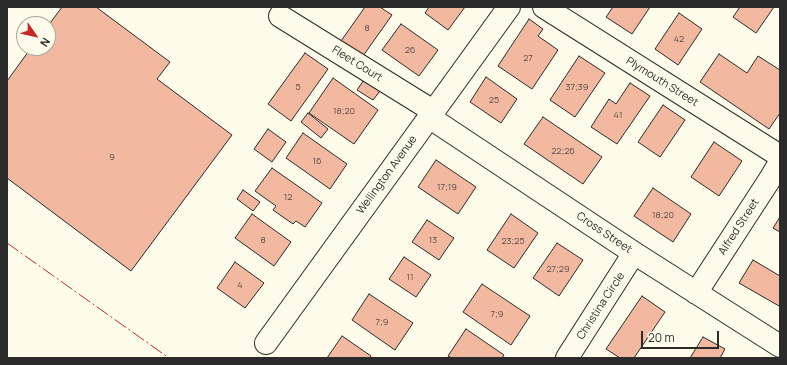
<!DOCTYPE html>
<style>
body{margin:0}
#map{position:relative;width:787px;height:365px;overflow:hidden;background:#fdfbea;font-family:Manrope,sans-serif}
canvas{display:block}
.frame{position:absolute;inset:0;border:8px solid #2b2b2b;pointer-events:none}
.north{position:absolute;left:16px;top:16px;width:40px;height:40px;box-sizing:border-box;background:#fdfbea;border:1px solid #a9a89e;border-radius:50%;rotate:124deg;font-size:11px;font-weight:700;line-height:16px;text-align:center;color:#2b2b2b}
.north::after{content:'';display:block;margin:auto;width:14px;height:18px;background:#c62828;clip-path:polygon(50% 0,100% 100%,50% 72%,0 100%)}
.scale{position:absolute;left:641px;top:331px;width:78px;height:18px;box-sizing:border-box;border:2px solid #2b2b2b;border-top:0;padding-left:5px;font-size:12px;line-height:14px;white-space:nowrap;color:#2b2b2b;-webkit-text-stroke:3px #fdfbea;paint-order:stroke}
</style>
<div id="map">
<canvas width="787" height="365"></canvas>
<div class="frame"></div>
<div class="north">N</div>
<div class="scale">20 m</div>
</div>
<script>
const context = document.querySelector('canvas').getContext('2d');
context.lineJoin = 'round';
function fillPath(path, color) {
  context.fillStyle = color;
  context.fill(path, 'evenodd');
}
function poly(rows) {
  const path = new Path2D();
  for (const r of rows) {
    path.moveTo(r[0], r[1]);
    for (let i = 2; i < r.length; i += 2) path.lineTo(r[i], r[i + 1]);
  }
  return path;
}
function trace(path, color, width, dash) {
  context.strokeStyle = color;
  context.lineWidth = width;
  context.lineCap = dash ? 'butt' : 'round';
  context.setLineDash(dash || []);
  context.stroke(path);
}
function label(font, color, halo, rows, align = 'center') {
  context.font = font + ' Manrope,sans-serif';
  context.lineWidth = 3;
  context.setLineDash([]);
  context.textBaseline = 'middle';
  context.strokeStyle = halo;
  context.fillStyle = color;
  for (const [text, x, y, turn = 0] of rows) {
    context.save();
    context.translate(x, y);
    context.rotate((+turn || 0) * Math.PI / 180);
    context.textAlign = isNaN(turn) ? turn : align;
    if (halo) context.strokeText(text, 0, 0);
    context.fillText(text, 0, 0);
    context.restore();
  }
}
const building = poly([
 [62,7,96,7,170,62,157,79,232,135,131,271,7,178,7,81,31,48,48,48,48,26,62,7],
 [365,7,380,7,392,15,363,56,341,41,365,7],
 [429,7,465,7,448,30,425,13,429,7],
 [613,7,650,7,632,34,606,17,613,7],
 [740,7,774,7,756,33,733,17,740,7],
 [679,13,702,29,678,65,655,49,679,13],
 [529,19,543,29,538,36,558,50,532,89,498,66,529,19],
 [401,24,438,50,419,76,382,50,401,24],
 [305,53,328,69,291,121,268,104,305,53],
 [719,54,747,73,758,56,780,70,780,113,769,129,700,82,719,54],
 [579,56,605,73,575,117,550,100,579,56],
 [486,77,517,99,501,123,470,102,486,77],
 [333,78,378,110,354,144,309,113,333,78],
 [364,80,380,91,373,100,357,90,364,80],
 [630,83,650,96,617,144,591,127,609,99,616,104,630,83],
 [663,105,685,120,660,157,638,142,663,105],
 [308,113,328,129,321,138,301,122,308,113],
 [543,117,602,157,583,184,524,144,543,117],
 [268,129,286,142,272,162,254,149,268,129],
 [303,133,347,164,330,189,286,158,303,133],
 [714,142,742,161,719,196,691,177,714,142],
 [436,160,476,187,458,214,418,187,436,160],
 [272,168,322,203,305,227,296,221,293,224,273,210,276,206,255,191,272,168],
 [653,188,691,214,673,242,634,216,653,188],
 [243,190,260,202,253,211,237,199,243,190],
 [252,214,291,242,274,266,235,238,252,214],
 [511,214,538,233,514,268,487,250,511,214],
 [780,217,780,232,773,228,780,217],
 [427,220,454,238,439,260,412,242,427,220],
 [557,243,583,260,559,296,533,278,557,243],
 [404,257,431,275,416,297,389,279,404,257],
 [753,260,780,276,780,305,779,306,739,283,753,260],
 [235,262,264,283,245,308,217,288,235,262],
 [482,284,530,316,511,345,463,312,482,284],
 [369,294,413,323,395,350,352,320,369,294],
 [642,296,665,312,634,358,620,358,606,349,642,296],
 [466,329,504,355,502,358,452,358,448,356,466,329],
 [342,336,371,356,370,358,327,358,342,336],
 [703,337,725,349,720,358,690,358,703,337]
]);
fillPath(building, '#f2b8a0');
trace(building, '#2b2b2b', 1);
const minor = poly([
 [544,7,780,156],
 [280,16,433,111],
 [429,117,634,253,780,346],
 [696,293,770,179,780,162],
 [266,343,509,7],
 [567,358,634,253]
]);
trace(minor, '#2b2b2b', 24);
trace(minor, '#fdfbea', 22);
trace(poly([
 [7,243,169,358]
]), '#c62828', 1, [14, 3, 2, 3]);
label('9px', '#5d4e48', null, [
 ["8",367,28],
 ["42",679,39],
 ["26",410,50],
 ["27",528,58],
 ["5",298,87],
 ["37;39",577,87],
 ["25",494,100],
 ["18;20",344,111],
 ["41",618,115],
 ["22;26",563,151],
 ["9",112,157],
 ["16",317,161],
 ["17;19",447,187],
 ["12",288,197],
 ["18;20",663,215],
 ["8",263,240],
 ["13",433,240],
 ["23;25",513,241],
 ["27;29",558,269],
 ["11",410,277],
 ["4",240,285],
 ["7;9",497,314],
 ["7;9",382,322]
]);
label('11px', '#2b2b2b', '#fdfbea', [
 ["Fleet Court",357,64,32],
 ["Plymouth Street",662,82,32],
 ["Wellington Avenue",387,175,-54],
 ["Alfred Street",739,227,-57],
 ["Cross Street",604,233,34],
 ["Christina Circle",601,306,-57]
]);
</script>
